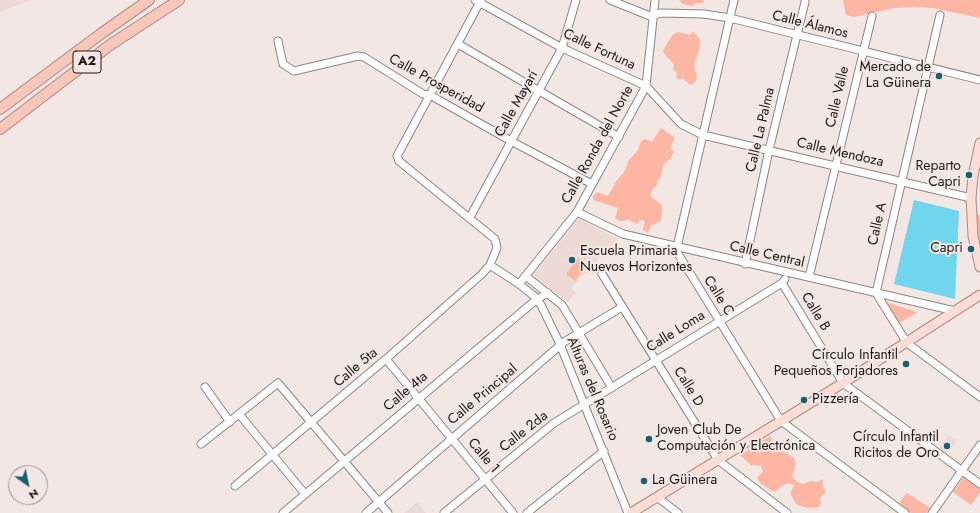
<!DOCTYPE html>
<meta charset="utf-8">
<style>
body{margin:0}
#map{position:relative;width:980px;height:513px;overflow:hidden;background:#f3e7e4;font-family:Jost,sans-serif}
canvas{display:block}
.north{position:absolute;left:8px;top:465px;width:40px;height:40px;box-sizing:border-box;background:#f3e7e4;border:1px solid #9d9492;border-radius:50%;rotate:147deg;font-size:11px;font-weight:700;line-height:16px;text-align:center;color:#1c1817}
.north::after{content:'';display:block;margin:auto;width:14px;height:18px;background:#186270;clip-path:polygon(50% 0,100% 100%,50% 72%,0 100%)}
</style>
<div id="map">
<canvas width="980" height="513"></canvas>
<div class="north">N</div>
</div>
<script>
const context = document.querySelector('canvas').getContext('2d');
context.lineJoin = 'round';
function fillPath(path, color) {
  context.fillStyle = color;
  context.fill(path, 'evenodd');
}
function poly(rows) {
  const path = new Path2D();
  for (const r of rows) {
    path.moveTo(r[0], r[1]);
    for (let i = 2; i < r.length; i += 2) path.lineTo(r[i], r[i + 1]);
  }
  return path;
}
function trace(path, color, width, dash) {
  context.strokeStyle = color;
  context.lineWidth = width;
  context.lineCap = dash ? 'butt' : 'round';
  context.setLineDash(dash || []);
  context.stroke(path);
}
function label(font, color, halo, rows, align = 'center') {
  context.font = font + ' Jost,sans-serif';
  context.lineWidth = 4;
  context.setLineDash([]);
  context.textBaseline = 'middle';
  context.strokeStyle = halo;
  context.fillStyle = color;
  for (const [text, x, y, turn = 0] of rows) {
    context.save();
    context.translate(x, y);
    context.rotate((+turn || 0) * Math.PI / 180);
    context.textAlign = isNaN(turn) ? turn : align;
    if (halo) context.strokeText(text, 0, 0);
    context.fillText(text, 0, 0);
    context.restore();
  }
}
fillPath(poly([
 [0,0,31,0,0,12],
 [579,218,618,239,571,288,576,293,568,302,533,275],
 [949,435,957,442,946,455,938,449],
 [417,502,426,513,404,513]
]), '#eedad4');
fillPath(poly([
 [679,0,704,0,703,3,696,3,693,6,683,4],
 [843,0,980,0,980,18,933,8,915,7,895,8,854,17,846,15],
 [692,31,699,38,700,47,694,64,697,78,695,83,690,85,682,78,680,80,676,78,677,73,673,70,674,64,665,55,663,51,672,35,676,33,679,32,690,35],
 [661,128,675,138,670,148,674,151,671,158,664,164,660,179,658,180,656,187,653,188,650,196,662,205,662,211,661,221,651,226,648,233,643,230,645,221,640,220,637,224,629,220,620,221,615,219,618,208,593,200,593,196,597,192,608,196,617,180,624,172,629,160,638,150,641,141,645,139,652,142],
 [976,213,980,216,980,258,977,234],
 [578,258,588,265,575,281,566,274],
 [889,303,917,312,917,313,899,323,887,305],
 [770,436,776,447,794,458,796,464,792,476,797,482,803,484,811,481,818,482,822,479,823,482,822,486,826,492,820,498,821,503,819,507,807,508,796,504,790,493,794,486,792,484,785,484,774,492,760,483,757,478,763,471,761,466,751,465,740,455],
 [964,477,980,489,980,493,971,505,953,492],
 [907,493,930,508,926,513,911,513,899,503]
]), '#fdb6a4');
fillPath(poly([
 [914,200,959,211,955,299,894,284]
]), '#6fd6ed');
const minor = poly([
 [475,0,562,48,646,86,681,124,703,135,971,198],
 [610,0,650,16,661,13,704,14,730,18,980,80],
 [734,0,677,247,677,252,781,421,905,513],
 [940,15,876,293,907,343,980,397],
 [278,41,283,64,294,71,358,56,364,57,423,94,430,95,511,141,592,184],
 [458,44,619,137],
 [577,212,623,234,955,311],
 [470,217,562,48,576,0],
 [745,264,769,150,805,2],
 [490,265,519,284,534,296,541,305,559,342,628,513],
 [602,274,718,460,787,513],
 [527,277,562,305,612,388],
 [809,277,872,16],
 [785,279,782,283,843,383,980,484],
 [519,284,577,212,646,86,655,0],
 [386,359,513,513],
 [205,387,230,422],
 [239,414,305,494],
 [201,444,278,383,388,513],
 [235,486,386,359,482,274,490,265,497,248,495,239,399,161,397,156,481,0],
 [657,497,678,513],
 [283,513,537,299,548,293],
 [366,513,564,342,622,307],
 [444,513,554,423,782,283],
 [527,513,604,451],
 [932,513,980,445]
]);
const major = poly([
 [980,143,973,176,971,198,973,236,980,267],
 [631,513,843,383,980,295]
]);
const highway = poly([
 [0,109,102,33,149,0],
 [0,129,110,45,179,0]
]);
trace(minor, '#8f8481', 9);
trace(major, '#aa8a81', 11);
trace(highway, '#aa8a81', 12);
trace(minor, '#fff', 7);
trace(major, '#faddd6', 9);
trace(highway, '#f7c7ba', 10);
for (const [x, y, r, color] of [
 [939,76,4,"#186270"],
 [969,175,4,"#186270"],
 [971,249,4,"#186270"],
 [572,260,4,"#186270"],
 [906,364,4,"#186270"],
 [804,400,4,"#186270"],
 [649,439,4,"#186270"],
 [947,446,4,"#186270"],
 [644,481,4,"#186270"]
]) {
  const dot = new Path2D();
  dot.arc(x, y, r, 0, 2 * Math.PI);
  context.fillStyle = color;
  context.fill(dot);
  trace(dot, '#f3e7e4', 1.5);
}
for (const [x, y, w] of [
 [87,62,28]
]) {
  const box = new Path2D();
  box.roundRect(x - w / 2, y - 11, w, 22, 3);
  context.fillStyle = '#f3e7e4';
  context.fill(box);
  trace(box, '#1c1817', 1);
}
label('bold 13px', '#1c1817', null, [
 ["A2",87,62]
]);
label('14px', '#1c1817', '#f3e7e4', [
 ["Calle Álamos",810,25,14],
 ["Calle Fortuna",599,50,25],
 ["Calle Prosperidad",436,84,29],
 ["Calle Valle",838,97,-77],
 ["Calle Mayarí",517,104,-61],
 ["Calle La Palma",761,130,-77],
 ["Calle Ronda del Norte",598,145,-61],
 ["Calle Mendoza",840,153,13],
 ["Calle A",878,224,-77],
 ["Calle Central",767,255,13],
 ["Calle C",718,296,58],
 ["Calle B",815,312,59],
 ["Calle Loma",676,332,-32],
 ["Calle 5ta",356,368,-40],
 ["Calle D",688,387,58],
 ["Alturas del Rosario",592,389,67],
 ["Calle 4ta",406,392,-40],
 ["Calle Principal",483,395,-40],
 ["Calle 2da",524,432,-38],
 ["Calle 1",483,456,50]
]);
label('14px', '#1c1817', '#f3e7e4', [
 ["Mercado de",931,68],
 ["La Güinera",931,84],
 ["Reparto",961,167],
 ["Capri",961,183],
 ["Capri",963,249],
 ["Escuela Primaria",580,252,"left"],
 ["Nuevos Horizontes",580,268,"left"],
 ["Círculo Infantil",898,356],
 ["Pequeños Forjadores",898,372],
 ["Pizzería",812,400,"left"],
 ["Joven Club De",657,431,"left"],
 ["Computación y Electrónica",657,447,"left"],
 ["Círculo Infantil",939,438],
 ["Ricitos de Oro",939,454],
 ["La Güinera",652,481,"left"]
], 'right');
</script>
